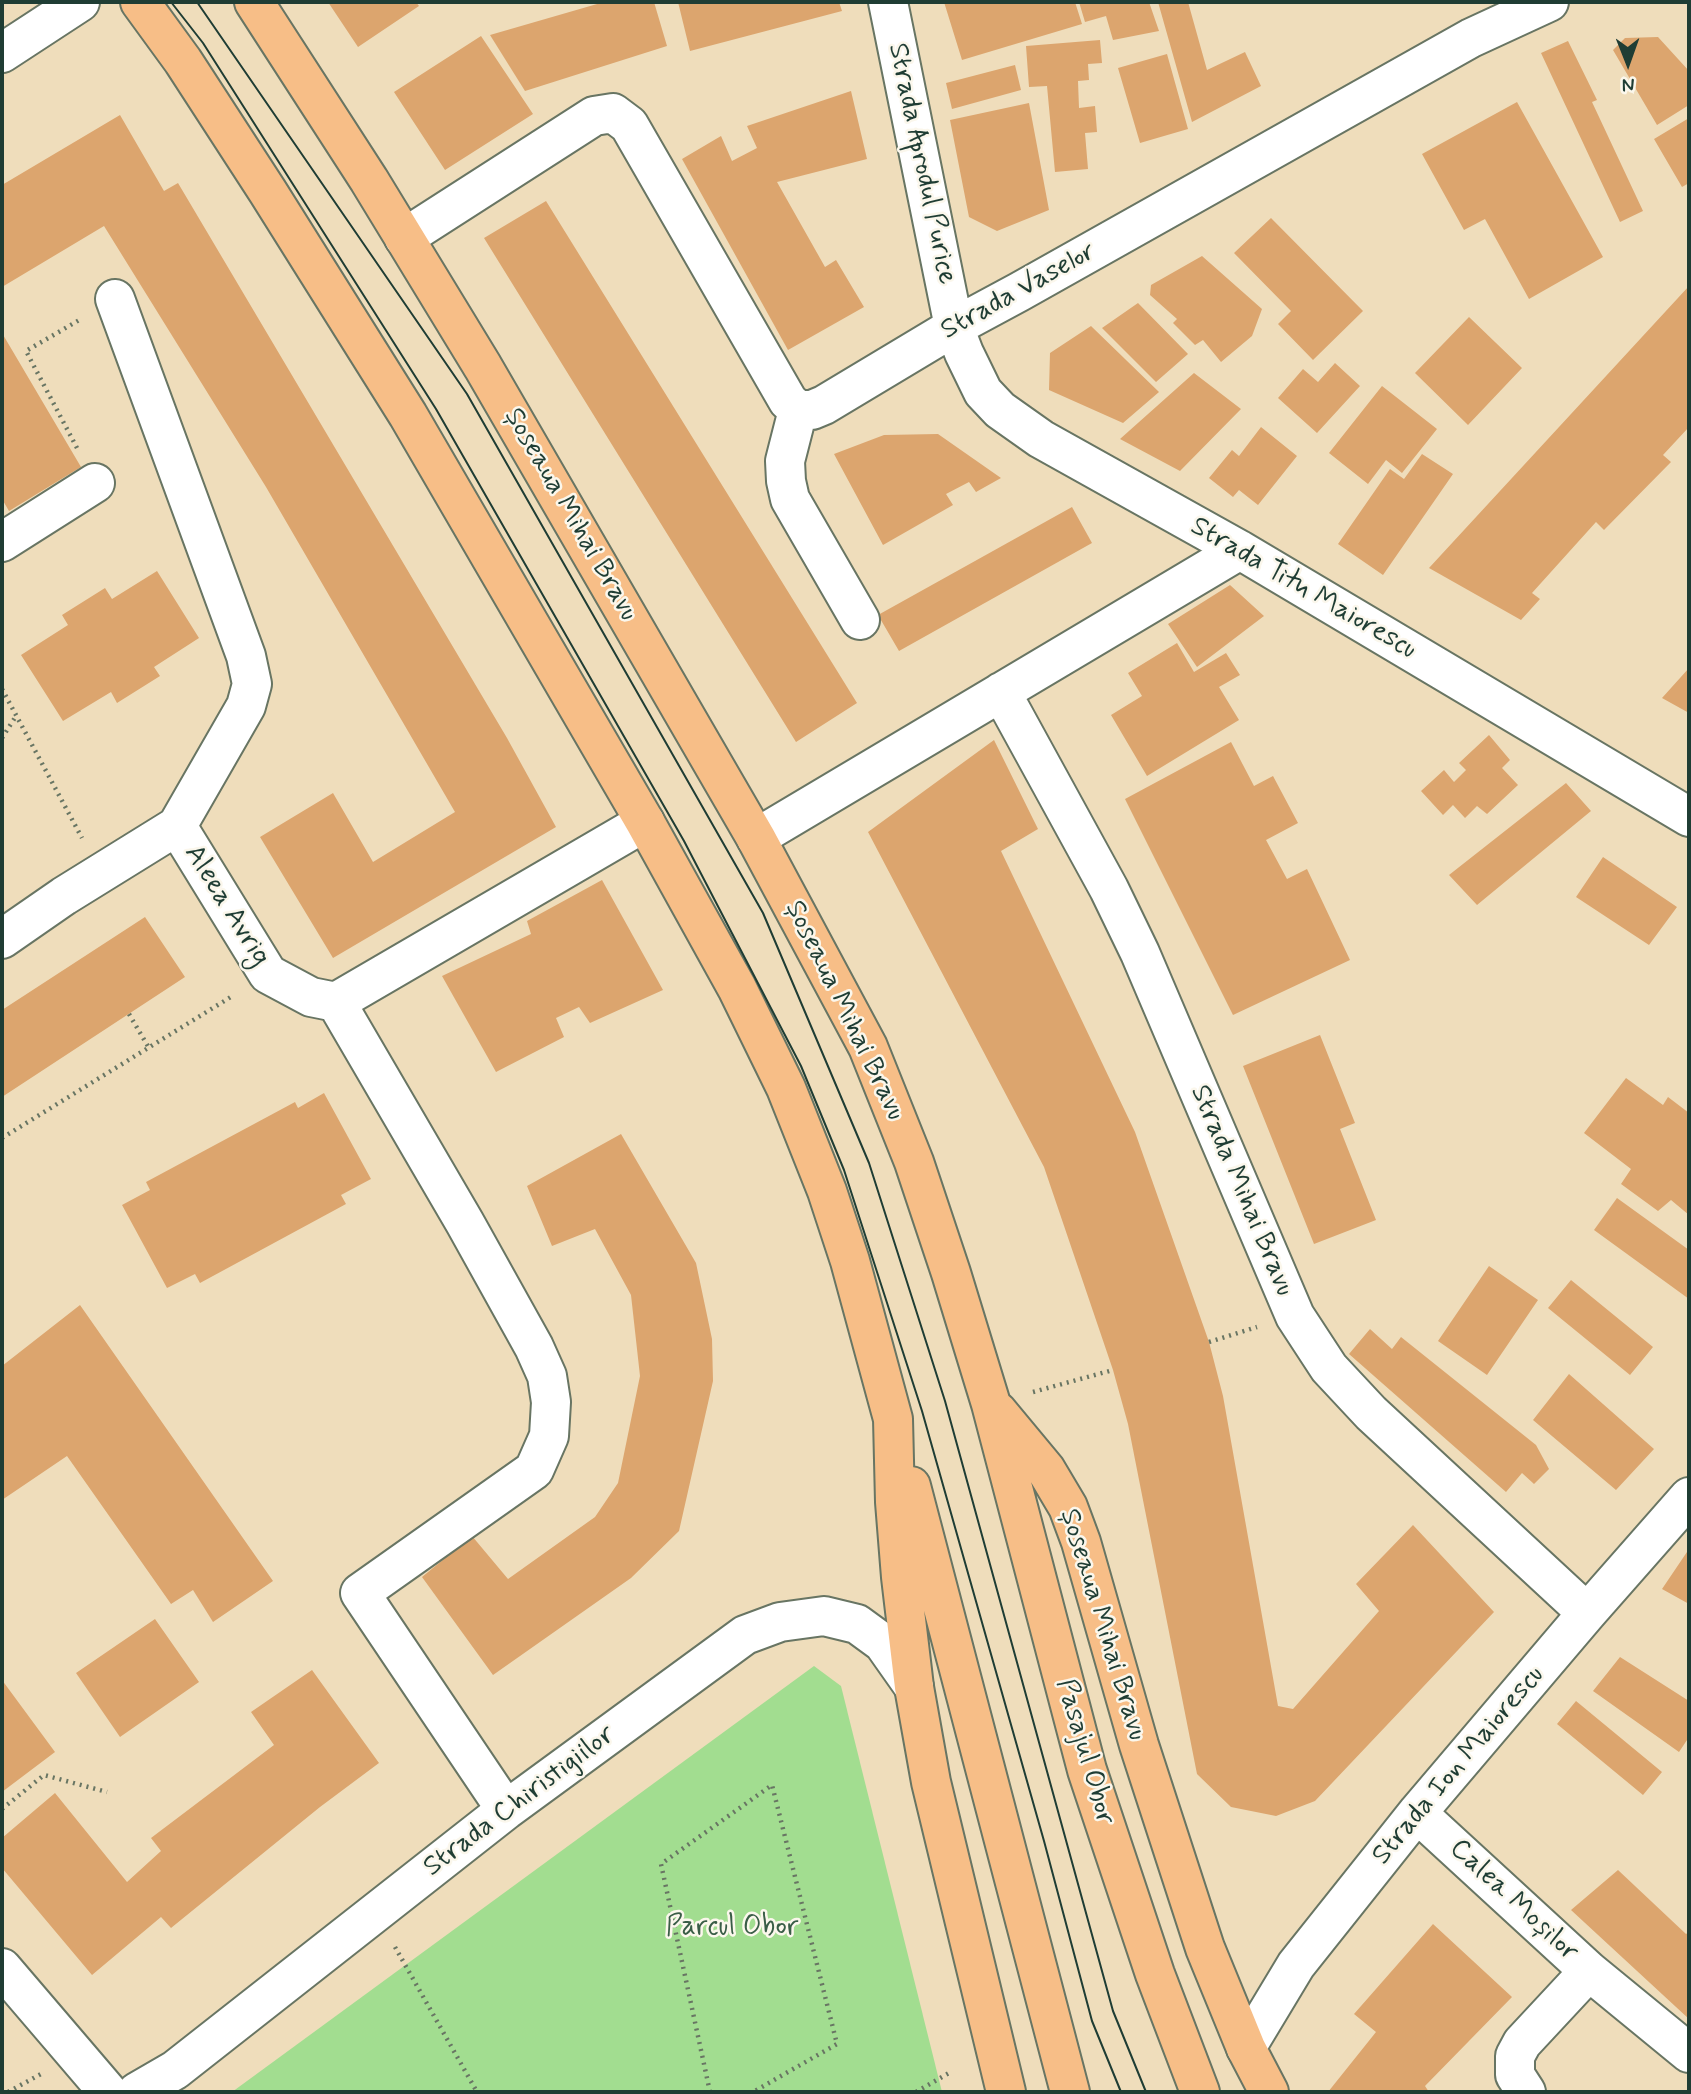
<!DOCTYPE html>
<meta charset="utf-8">
<style>
body{margin:0}
#map{position:relative;width:1691px;height:2094px;overflow:hidden;background:#efddbb;font-family:Mynerve,sans-serif}
canvas{display:block}
.frame{position:absolute;inset:0;border:4px solid #1f3d34;pointer-events:none}
.north{position:absolute;left:1593px;top:28px;width:70px;height:70px;-webkit-text-stroke:5px #fbf7ec;paint-order:stroke;rotate:179deg;font-size:19px;font-weight:700;line-height:28px;text-align:center;color:#1f3d34}
.north::after{content:'';display:block;margin:auto;width:24px;height:32px;background:#1f3d34;clip-path:polygon(50% 0,100% 100%,50% 72%,0 100%)}
</style>
<div id="map">
<canvas width="1691" height="2094"></canvas>
<div class="frame"></div>
<div class="north">N</div>
</div>
<script>
const context = document.querySelector('canvas').getContext('2d');
context.lineJoin = 'round';
function fillPath(path, color) {
  context.fillStyle = color;
  context.fill(path, 'evenodd');
}
function poly(rows) {
  const path = new Path2D();
  for (const r of rows) {
    path.moveTo(r[0], r[1]);
    for (let i = 2; i < r.length; i += 2) path.lineTo(r[i], r[i + 1]);
  }
  return path;
}
function trace(path, color, width, dash) {
  context.strokeStyle = color;
  context.lineWidth = width;
  context.lineCap = dash ? 'butt' : 'round';
  context.setLineDash(dash || []);
  context.stroke(path);
}
function label(font, color, halo, rows, align = 'center') {
  context.font = font + ' Mynerve,sans-serif';
  context.lineWidth = 5;
  context.setLineDash([]);
  context.textBaseline = 'middle';
  context.strokeStyle = halo;
  context.fillStyle = color;
  for (const [text, x, y, turn = 0] of rows) {
    context.save();
    context.translate(x, y);
    context.rotate((+turn || 0) * Math.PI / 180);
    context.textAlign = isNaN(turn) ? turn : align;
    if (halo) context.strokeText(text, 0, 0);
    context.fillText(text, 0, 0);
    context.restore();
  }
}
fillPath(poly([
 [814,1666,841,1686,942,2092,232,2092]
]), '#a2dd90');
fillPath(poly([
 [328,2,416,2,419,6,358,47],
 [604,2,654,2,667,46,525,91,490,35],
 [678,2,839,2,842,11,690,51],
 [944,2,1075,2,1082,24,962,60],
 [1079,2,1149,2,1159,31,1113,40,1106,16,1085,22],
 [1158,2,1188,2,1207,70,1245,52,1261,86,1192,122],
 [481,36,533,114,445,170,394,92],
 [1658,37,1689,71,1689,83,1687,86,1689,91,1689,105,1657,125,1613,50,1625,38],
 [1100,40,1102,63,1088,64,1089,80,1078,81,1079,108,1095,106,1097,132,1085,133,1088,169,1055,172,1047,86,1029,87,1026,46],
 [1568,41,1597,100,1592,102,1643,211,1620,222,1541,53],
 [1167,54,1188,129,1140,143,1118,68],
 [1015,65,1021,90,952,109,946,83],
 [851,91,867,159,777,182,825,267,836,260,864,307,788,350,682,159,721,136,732,161,757,148,747,126],
 [1517,102,1603,257,1529,299,1485,219,1464,230,1422,154],
 [1029,103,1049,210,997,231,969,217,950,120],
 [120,115,164,191,178,183,507,738,556,827,333,958,260,837,333,793,373,862,455,812,266,487,104,226,2,287,2,185],
 [1689,118,1689,183,1682,187,1654,139],
 [546,201,857,703,796,742,484,238],
 [1271,218,1363,311,1313,360,1278,324,1291,311,1234,253],
 [1202,256,1262,309,1252,336,1221,362,1203,340,1195,345,1173,323,1177,319,1150,295,1151,285],
 [1689,286,1689,427,1663,455,1671,462,1604,530,1596,522,1532,593,1540,599,1521,620,1429,568],
 [1138,303,1188,354,1156,382,1102,328],
 [1469,317,1522,368,1468,425,1415,373],
 [1091,326,1159,392,1123,423,1049,390,1050,353],
 [2,333,81,467,9,511,2,499],
 [1335,363,1360,386,1317,433,1278,398,1303,369,1318,382],
 [1194,373,1241,409,1180,471,1120,439],
 [1382,386,1437,429,1402,473,1386,460,1368,484,1329,453],
 [1261,427,1297,456,1258,505,1239,490,1233,497,1209,478,1232,450,1239,456],
 [938,434,1001,478,976,492,969,482,946,494,953,505,883,545,834,454,884,435],
 [1422,454,1453,474,1383,575,1338,544,1390,469,1404,479],
 [1072,507,1092,543,899,651,878,615],
 [157,571,199,638,154,667,160,676,117,703,111,692,63,721,21,655,68,625,62,615,105,588,112,599],
 [1230,585,1264,616,1197,667,1168,624],
 [1177,643,1194,672,1226,653,1240,675,1219,687,1239,720,1147,776,1111,715,1142,696,1128,673],
 [1689,668,1689,713,1662,698],
 [1489,735,1510,760,1502,768,1518,785,1487,814,1477,806,1465,818,1453,805,1443,815,1421,791,1444,770,1454,782,1466,770,1459,763],
 [994,740,1038,829,1001,851,1135,1132,1209,1342,1223,1396,1278,1706,1293,1709,1379,1611,1356,1584,1413,1525,1494,1612,1315,1801,1276,1816,1231,1807,1197,1774,1128,1424,1113,1370,1044,1167,868,832],
 [1231,742,1254,786,1273,776,1298,823,1266,840,1287,879,1307,869,1350,960,1233,1015,1125,799],
 [1566,783,1591,811,1477,905,1449,875],
 [1603,857,1677,907,1649,945,1576,897],
 [602,880,663,990,590,1023,579,1007,556,1018,564,1037,496,1072,442,976,531,934,527,921],
 [145,917,185,977,2,1097,2,1010],
 [1320,1035,1355,1123,1340,1129,1376,1220,1314,1244,1243,1066],
 [1626,1078,1663,1105,1668,1097,1689,1113,1689,1215,1671,1200,1658,1211,1621,1184,1631,1169,1584,1133],
 [324,1093,371,1179,341,1195,346,1204,200,1283,195,1274,167,1288,122,1205,150,1190,146,1182,295,1102,298,1108],
 [621,1134,696,1263,712,1339,713,1381,679,1531,631,1578,493,1675,422,1577,472,1536,508,1579,595,1517,618,1483,640,1376,631,1295,595,1229,552,1246,527,1186],
 [1617,1198,1689,1250,1689,1299,1594,1230],
 [1489,1266,1538,1300,1487,1375,1438,1341],
 [1571,1280,1653,1347,1630,1375,1548,1308],
 [80,1305,273,1581,213,1622,193,1590,171,1604,67,1456,2,1500,2,1366],
 [1370,1329,1392,1349,1401,1337,1536,1445,1549,1469,1534,1484,1522,1473,1506,1492,1349,1354],
 [1569,1374,1654,1449,1616,1490,1533,1420],
 [1689,1549,1689,1604,1662,1589],
 [155,1619,199,1682,120,1737,76,1673],
 [1620,1657,1689,1701,1689,1737,1679,1752,1593,1691],
 [312,1670,379,1763,320,1807,171,1928,161,1917,92,1975,2,1868,2,1838,55,1793,127,1882,161,1851,151,1838,274,1745,251,1712],
 [2,1680,55,1752,2,1792],
 [1576,1701,1662,1772,1643,1795,1557,1724],
 [1618,1870,1686,1934,1689,1932,1689,2019,1571,1910],
 [1433,1924,1512,1997,1425,2086,1429,2092,1328,2092,1376,2032,1354,2014]
]), '#dca56e');
const minor = poly([
 [888,2,954,327,964,353,983,392,1000,410,1041,439,1240,550,1689,817],
 [2,53,80,2],
 [404,238,594,116,613,113,629,125,788,401,798,410,812,410,824,405,954,327,1019,292,1471,38,1549,2],
 [115,299,246,656,252,684,246,706,177,826],
 [798,410,785,461,786,481,790,499,860,620],
 [2,542,95,483],
 [1001,692,1109,889,1140,953,1295,1316,1329,1368,1371,1413,1587,1613],
 [756,838,1240,550],
 [2,939,64,896,177,826,268,974,311,997,336,1002,645,822],
 [336,1002,465,1223,534,1347,547,1376,551,1402,549,1436,534,1470,360,1593,506,1810],
 [1417,1813,1589,1971,1689,2053],
 [2,1968,108,2092],
 [1246,2048,1296,1965,1417,1813,1587,1613,1689,1497],
 [137,2092,175,2070,506,1810,745,1635,780,1622,824,1616,857,1624,883,1643,914,1687],
 [1526,2092,1515,2075,1515,2056,1522,2043,1589,1971]
]);
const major = poly([
 [140,2,183,61,268,192,408,415,645,822,737,988,786,1088,827,1191,850,1261,893,1419,895,1502,901,1577,914,1687,931,1782,1006,2092],
 [254,2,369,180,483,367,756,838,868,1047,914,1162,951,1273,991,1404,1087,1770,1155,1974,1200,2092],
 [997,1411,1046,1470,1068,1507,1081,1542,1139,1745,1205,1948,1246,2048,1269,2092],
 [911,1486,1070,2092]
]);
trace(minor, '#687563', 42);
trace(major, '#687563', 42);
trace(poly([
 [77,448,26,351,81,319],
 [2,689,82,838],
 [2,738,16,716],
 [129,1014,149,1048],
 [2,1138,234,995],
 [1209,1342,1257,1327],
 [1033,1392,1113,1370],
 [2,1809,44,1775,107,1792],
 [395,1947,477,2092],
 [8,2092,41,2074],
 [710,2092,661,1864,772,1785,837,2044,753,2092],
 [916,2092,949,2073]
]), '#687563', 4.5, [2, 5]);
trace(minor, '#fff', 38);
trace(major, '#f7be87', 38);
trace(poly([
 [171,2,203,43,436,409,684,841,801,1066,844,1170,922,1411,1044,1841,1092,2021,1121,2092],
 [197,2,467,394,763,913,869,1163,945,1401,1113,2011,1146,2092]
]), '#1f3d34', 2);
label('28px', '#1f3d34', '#fbf7ec', [
 ["Strada Aprodul Purice",921,164,78],
 ["Strada Vaselor",1019,292,-29],
 ["Șoseaua Mihai Bravu",570,515,60],
 ["Strada Titu Maiorescu",1303,589,30],
 ["Aleea Avrig",226,906,58],
 ["Șoseaua Mihai Bravu",844,1011,64],
 ["Strada Mihai Bravu",1241,1191,67],
 ["Șoseaua Mihai Bravu",1102,1625,73],
 ["Pasajul Obor",1084,1752,74],
 ["Strada Ion Maiorescu",1459,1766,-50],
 ["Strada Chiristigiilor",520,1802,-37],
 ["Calea Moșilor",1513,1901,43]
]);
label('28px', '#395d46', '#fbf7ec', [
 ["Parcul Obor",732,1928]
]);
</script>
